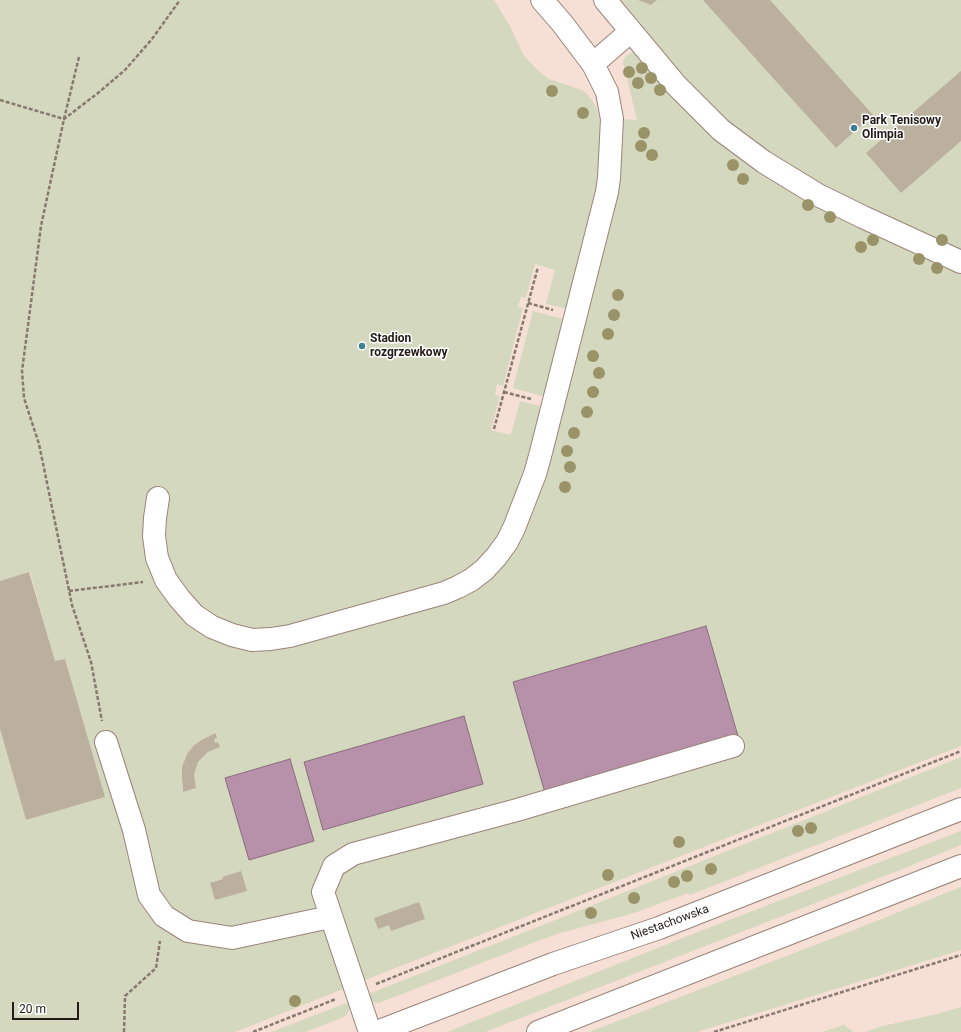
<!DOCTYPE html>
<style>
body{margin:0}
#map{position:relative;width:961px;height:1032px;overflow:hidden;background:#f6dfd4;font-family:Roboto,sans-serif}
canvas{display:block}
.scale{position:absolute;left:12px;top:1002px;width:67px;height:18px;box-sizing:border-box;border:2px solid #231b17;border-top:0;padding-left:5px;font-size:12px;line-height:14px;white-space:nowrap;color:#231b17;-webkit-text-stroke:3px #fff;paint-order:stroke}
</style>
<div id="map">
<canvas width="961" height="1032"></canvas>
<div class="scale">20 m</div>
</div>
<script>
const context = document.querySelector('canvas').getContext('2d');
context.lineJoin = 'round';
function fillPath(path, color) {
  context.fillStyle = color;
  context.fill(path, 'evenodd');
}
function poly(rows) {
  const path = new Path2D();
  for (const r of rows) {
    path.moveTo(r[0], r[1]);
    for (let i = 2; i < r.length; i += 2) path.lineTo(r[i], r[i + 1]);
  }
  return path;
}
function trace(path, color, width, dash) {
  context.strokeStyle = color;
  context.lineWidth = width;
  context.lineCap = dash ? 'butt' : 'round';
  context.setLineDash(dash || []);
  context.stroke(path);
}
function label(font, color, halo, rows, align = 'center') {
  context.font = font + ' Roboto,sans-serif';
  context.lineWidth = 3;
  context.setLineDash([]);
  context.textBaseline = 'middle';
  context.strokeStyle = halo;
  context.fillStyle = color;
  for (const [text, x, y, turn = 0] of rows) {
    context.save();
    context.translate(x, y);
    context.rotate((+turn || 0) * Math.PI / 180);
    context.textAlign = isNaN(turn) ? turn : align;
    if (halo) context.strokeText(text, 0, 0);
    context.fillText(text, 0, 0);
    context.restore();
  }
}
fillPath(poly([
 [0,0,494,0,510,26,523,54,535,68,549,79,582,90,588,95,593,102,597,109,599,118,604,118,600,185,569,309,546,304,555,270,535,264,526,298,521,297,518,307,523,308,503,386,497,384,495,395,500,396,491,430,511,435,520,401,543,407,535,438,527,468,504,526,494,545,479,562,463,574,445,583,286,628,260,630,247,629,222,621,210,615,200,607,190,598,182,588,175,577,169,565,163,539,163,526,164,513,167,500,151,495,147,510,145,525,146,540,148,556,153,570,159,584,167,597,177,609,188,620,200,629,214,636,228,642,243,645,258,647,274,647,289,645,450,599,471,589,490,576,506,556,519,535,543,472,553,440,617,186,621,119,637,120,624,66,623,62,625,57,629,54,633,52,638,53,642,56,671,90,698,119,728,146,761,168,824,205,961,270,961,746,360,982,350,951,343,954,336,956,346,988,235,1032,0,1032,0,729,26,820,105,797,65,659,55,661,30,572,0,581],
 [216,733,217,738,214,739,215,743,218,742,220,747,208,752,198,762,194,775,196,788,183,792,182,787,182,772,183,764,187,754,194,745,203,739],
 [617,0,961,0,961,254,896,224,767,157,708,109],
 [533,311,566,320,545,397,513,388],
 [961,757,961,788,690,895,688,893,634,913,557,934,543,939,379,1003,374,1002,369,999,366,995,568,915],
 [961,831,961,845,900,870,485,1032,447,1032,703,930],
 [961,887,961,950,697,1032,589,1032,854,930],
 [349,1002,350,1007,348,1013,344,1017,305,1032,271,1032],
 [961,1007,961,1032,865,1032,883,1026,937,1014],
 [844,1025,853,1032,822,1032]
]), '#d4d8be');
const water = poly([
 [706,626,738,736,545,793,513,682,706,626],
 [464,716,483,784,323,830,304,762,464,716],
 [290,759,314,841,249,860,225,778,290,759]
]);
fillPath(water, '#b790a9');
trace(water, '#8b6d7d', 1);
fillPath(poly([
 [638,0,657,0,651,5],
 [703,0,770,0,873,115,836,148],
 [961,71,961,141,901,193,866,153],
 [29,572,55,661,65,659,105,797,26,820,0,729,0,581],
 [216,733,217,738,214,739,215,743,218,742,220,747,208,752,198,762,194,775,196,788,183,792,182,779,182,767,187,754,194,745,203,739],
 [241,871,247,891,215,900,210,883,223,879,222,877],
 [419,902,425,919,391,931,389,925,378,929,374,918]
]), '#bbb09d');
const minor = poly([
 [542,0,562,23,593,64,631,31],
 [605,0,676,85,721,130,764,162,818,195,863,217,961,262],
 [158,498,155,518,154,536,157,558,166,580,179,598,194,615,212,627,232,635,252,640,271,639,290,636,444,593,458,587,471,580,484,570,496,557,507,542,514,528,535,474,540,456,607,192,609,178,612,119,607,92,593,64],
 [106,742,134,830,149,895,164,916,188,931,232,938,330,917],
 [370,1032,323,892,334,866,353,854,517,810,733,746]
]);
const major = poly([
 [377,1032,553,964,659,928,961,809],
 [538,1032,961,866]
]);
trace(minor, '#99847a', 24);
trace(major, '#99847a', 24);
trace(poly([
 [79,57,64,119,41,226,22,371,24,398,39,444,72,605,91,662,102,721],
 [0,100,64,119,98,93,125,70,152,39,180,0],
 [528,303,553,310],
 [504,392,531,399],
 [494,429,538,267],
 [69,591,143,582],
 [376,984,961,751],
 [124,1032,125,996,156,968,160,941],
 [253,1032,336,999],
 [714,1032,961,955]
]), '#877870', 2.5, [4, 2]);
trace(minor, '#fff', 22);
trace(major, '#fff', 22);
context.fillStyle = '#9a9368';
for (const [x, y] of [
 [642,68],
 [629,72],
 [651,78],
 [638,83],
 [660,90],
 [552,91],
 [583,113],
 [644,133],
 [641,146],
 [652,155],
 [733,165],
 [743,179],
 [808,205],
 [830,217],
 [873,240],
 [942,240],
 [861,247],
 [919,259],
 [937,268],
 [618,295],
 [614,315],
 [608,334],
 [593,356],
 [599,373],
 [593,392],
 [587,412],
 [574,433],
 [567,451],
 [570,467],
 [565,487],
 [811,828],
 [798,831],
 [679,842],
 [711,869],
 [608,875],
 [687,876],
 [674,882],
 [634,898],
 [591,913],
 [295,1001]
]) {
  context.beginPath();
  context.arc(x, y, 6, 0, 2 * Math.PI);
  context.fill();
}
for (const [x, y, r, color] of [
 [854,128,4,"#3d8090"],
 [362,346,4,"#3d8090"]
]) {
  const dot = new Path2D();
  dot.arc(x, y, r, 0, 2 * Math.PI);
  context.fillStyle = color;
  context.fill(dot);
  trace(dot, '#fff', 1.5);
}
label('bold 12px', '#231b17', '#fff', [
 ["Park Tenisowy",862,121],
 ["Olimpia",862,135],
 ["Stadion",370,339],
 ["rozgrzewkowy",370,353]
], 'left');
label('12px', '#231b17', '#fff', [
 ["Niestachowska",670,923,-20]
]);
</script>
